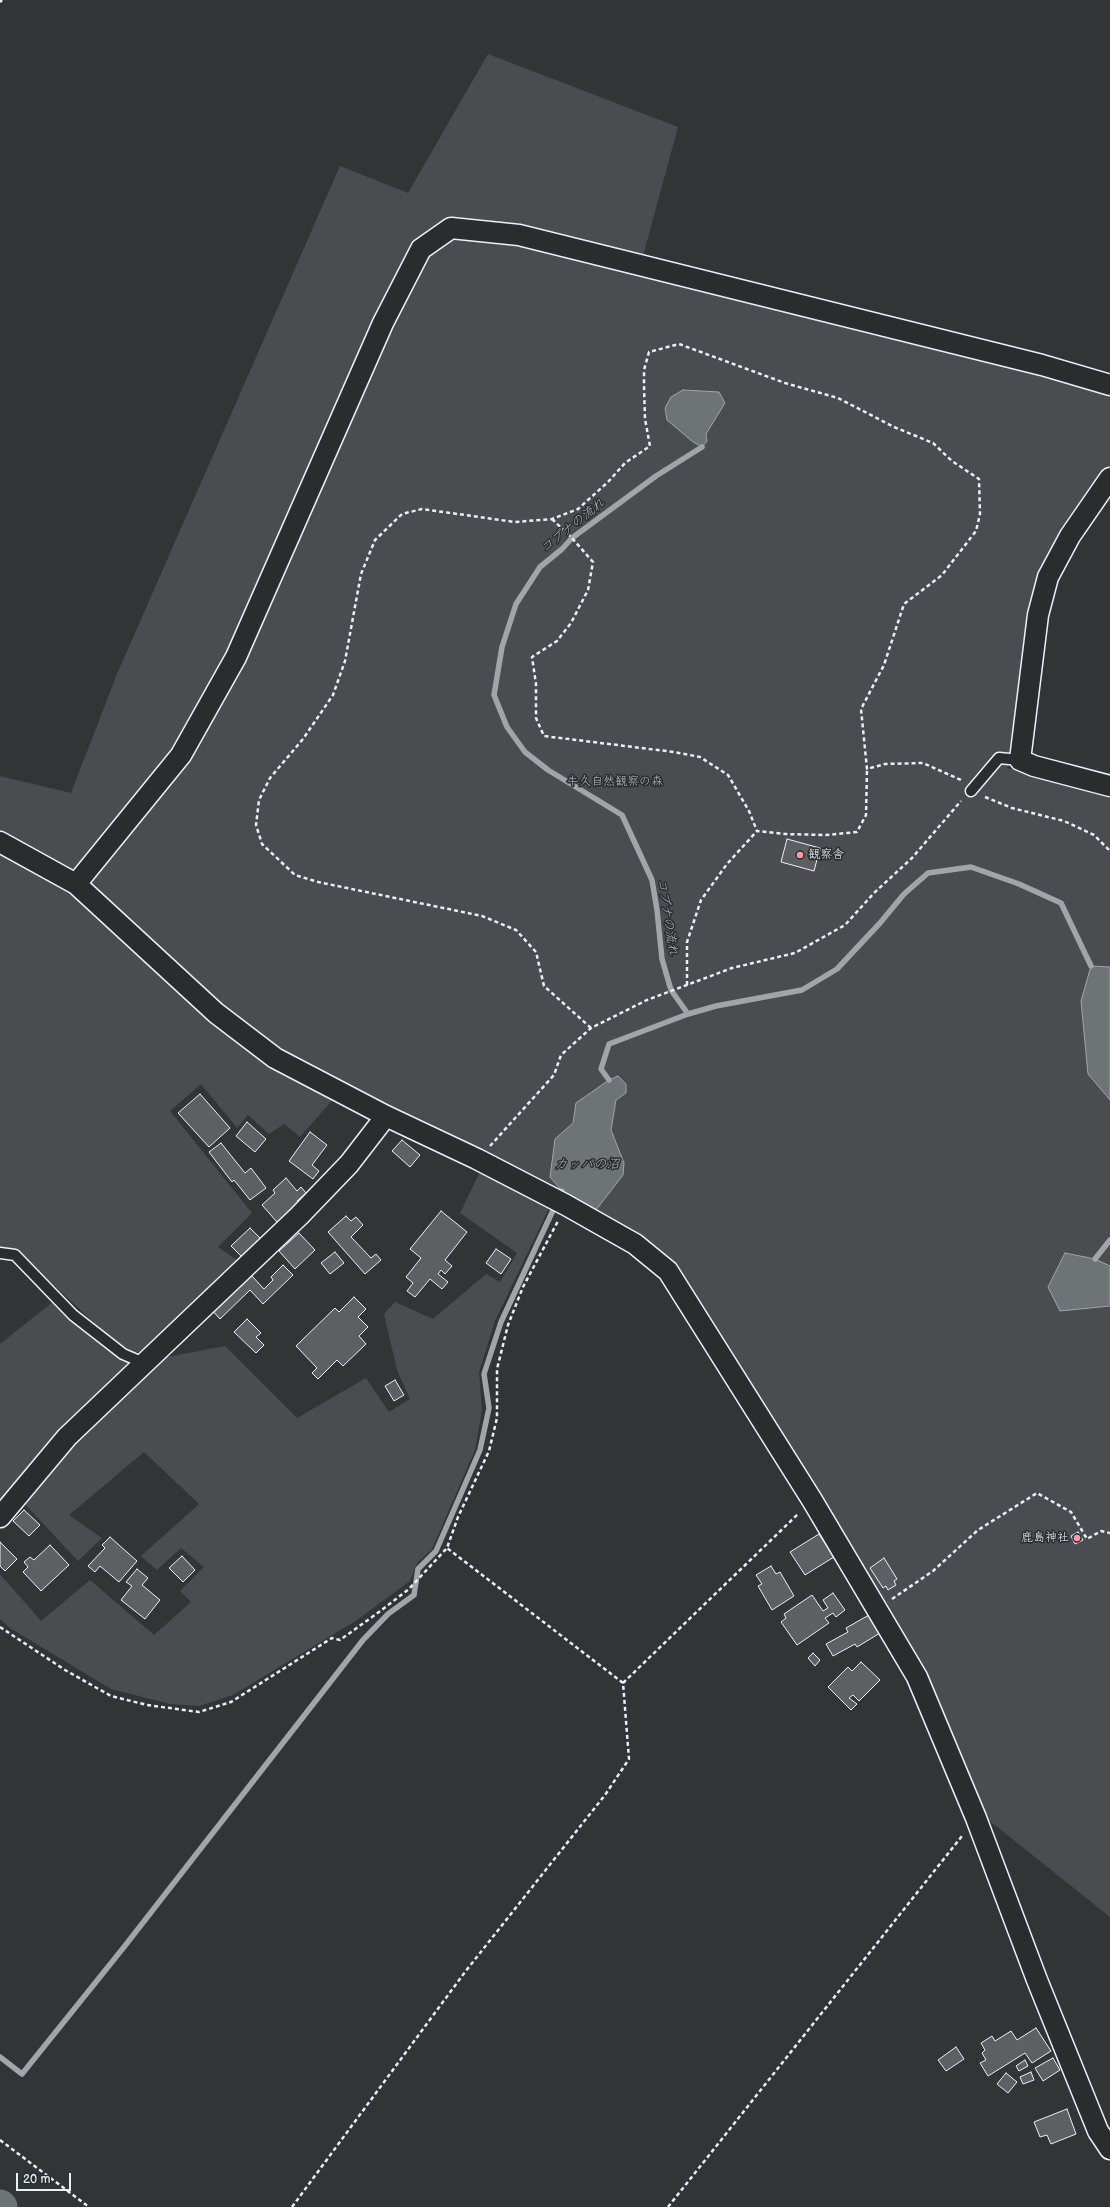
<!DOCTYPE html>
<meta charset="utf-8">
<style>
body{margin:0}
#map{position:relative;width:1110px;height:2207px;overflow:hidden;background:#323536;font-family:"Balsamiq Sans",sans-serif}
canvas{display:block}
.scale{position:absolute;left:16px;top:2173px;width:55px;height:18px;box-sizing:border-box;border:2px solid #e8f1f8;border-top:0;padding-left:5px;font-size:12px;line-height:14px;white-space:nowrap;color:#e8f1f8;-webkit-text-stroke:3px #2a2d2e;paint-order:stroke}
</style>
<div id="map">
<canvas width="1110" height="2207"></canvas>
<div class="scale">20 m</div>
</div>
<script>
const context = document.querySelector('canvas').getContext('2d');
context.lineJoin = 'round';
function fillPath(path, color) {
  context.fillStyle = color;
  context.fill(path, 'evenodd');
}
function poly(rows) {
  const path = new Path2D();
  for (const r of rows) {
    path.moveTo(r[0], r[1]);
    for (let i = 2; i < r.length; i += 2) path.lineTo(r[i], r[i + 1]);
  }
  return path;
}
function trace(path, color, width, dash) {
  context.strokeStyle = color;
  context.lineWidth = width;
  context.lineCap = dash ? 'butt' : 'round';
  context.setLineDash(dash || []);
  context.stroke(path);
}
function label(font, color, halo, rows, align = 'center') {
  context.font = font + ' "Balsamiq Sans","Klee One",sans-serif';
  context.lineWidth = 3;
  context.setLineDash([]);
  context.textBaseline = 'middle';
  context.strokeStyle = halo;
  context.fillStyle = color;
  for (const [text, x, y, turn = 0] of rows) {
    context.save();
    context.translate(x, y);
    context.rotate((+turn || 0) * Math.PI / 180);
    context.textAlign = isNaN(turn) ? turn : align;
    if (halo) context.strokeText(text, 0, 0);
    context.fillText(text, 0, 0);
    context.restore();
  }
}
fillPath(poly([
 [488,54,678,127,643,256,456,220,428,230,407,254,374,324,225,663,175,751,84,868,70,872,0,834,0,776,71,793,117,674,340,166,408,193],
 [449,236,525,245,1110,391,1110,466,1071,521,1007,768,1066,781,1110,797,1110,1917,986,1818,819,1498,713,1324,677,1268,388,1106,284,1052,223,1009,91,888,92,876,183,765,423,257],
 [0,852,79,897,335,1097,300,1137,284,1124,269,1134,248,1115,237,1128,201,1084,170,1111,252,1213,218,1247,241,1263,149,1352,133,1352,109,1337,17,1250,0,1248],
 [482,1168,551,1204,495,1321,479,1372,482,1410,475,1450,432,1549,417,1563,410,1581,357,1620,233,1695,199,1706,170,1704,111,1689,10,1628,0,1619,0,1574,41,1621,90,1580,154,1635,191,1602,180,1591,204,1567,181,1548,157,1570,141,1556,199,1504,144,1452,69,1515,102,1538,78,1561,22,1501,42,1474,156,1359,225,1346,297,1418,366,1378,389,1412,410,1399,397,1370,384,1314,395,1302,433,1319,486,1274,500,1282,517,1253,460,1213],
 [54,1301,132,1364,0,1508,0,1344]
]), '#494d4f');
const water = poly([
 [683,390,719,392,725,403,706,434,707,441,702,447,693,442,667,420,665,408,671,397,683,390],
 [1091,966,1110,967,1110,1100,1088,1074,1081,1001,1091,966],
 [618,1076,626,1084,626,1093,616,1100,611,1130,624,1163,623,1175,596,1210,562,1191,550,1177,555,1139,573,1123,576,1103,609,1080,618,1076],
 [1065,1253,1095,1259,1110,1266,1110,1306,1060,1311,1048,1287,1065,1253]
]);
fillPath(water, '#6e7376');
trace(water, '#9fa5aa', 1);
trace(poly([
 [688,1014,671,990,662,959,657,910,652,880,622,815,548,770,525,752,507,727,494,695,502,647,516,604,540,567,562,549,572,538,656,476,702,447],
 [609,1080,601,1069,609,1044,688,1014,716,1006,802,990,837,969,880,923,904,894,928,873,971,867,1019,884,1061,903,1091,966],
 [1095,1259,1110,1240],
 [0,2057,22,2074,124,1947,363,1640,388,1614,414,1595,418,1569,436,1551,480,1450,489,1408,484,1374,501,1322,562,1191]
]), '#9fa5aa', 5.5);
trace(poly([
 [0,2206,1,2207]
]), '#6e7376', 33);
const building = poly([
 [787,839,820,848,814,871,781,862,787,839],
 [200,1094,230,1128,209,1147,178,1113,200,1094],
 [247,1122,266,1139,255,1152,236,1136,247,1122],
 [310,1132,327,1145,312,1165,319,1171,313,1179,289,1161,310,1132],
 [402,1140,420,1155,410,1167,392,1151,402,1140],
 [221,1143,245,1173,251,1168,266,1188,250,1200,234,1180,232,1182,209,1152,221,1143],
 [286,1178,297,1191,301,1187,306,1193,297,1201,299,1203,277,1222,262,1205,275,1193,273,1190,286,1178],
 [441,1211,467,1232,445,1260,452,1266,445,1274,441,1270,438,1274,448,1282,442,1289,430,1279,415,1297,407,1291,413,1283,406,1277,421,1258,410,1249,441,1211],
 [346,1216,351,1221,356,1217,363,1225,351,1237,371,1258,376,1254,381,1260,365,1274,328,1232,346,1216],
 [250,1228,263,1241,244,1259,231,1246,250,1228],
 [299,1233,315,1250,295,1269,279,1251,299,1233],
 [496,1249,511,1259,501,1274,486,1263,496,1249],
 [335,1252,344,1263,330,1274,321,1263,335,1252],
 [283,1265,293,1275,263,1304,250,1290,220,1319,212,1310,250,1274,264,1289,273,1280,271,1277,283,1265],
 [354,1297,366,1309,358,1317,368,1327,359,1336,366,1344,343,1366,337,1360,318,1379,312,1373,317,1368,296,1346,335,1308,339,1312,354,1297],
 [247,1319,261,1333,256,1337,264,1345,256,1353,234,1332,247,1319],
 [395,1380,404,1395,394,1401,385,1386,395,1380],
 [24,1510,40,1525,29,1536,13,1521,24,1510],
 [1078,1532,1083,1540,1075,1544,1071,1536,1078,1532],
 [819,1534,834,1557,805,1575,790,1552,819,1534],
 [110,1537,137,1561,119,1582,100,1566,95,1572,88,1566,105,1548,102,1545,110,1537],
 [0,1542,17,1559,5,1571,0,1566,0,1542],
 [50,1545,69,1565,41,1591,23,1572,28,1567,24,1562,30,1557,34,1560,50,1545],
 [182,1556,195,1570,183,1582,169,1568,182,1556],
 [884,1558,897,1579,894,1581,896,1585,888,1590,886,1586,883,1588,870,1568,884,1558],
 [771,1566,776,1574,780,1572,794,1596,772,1610,758,1586,762,1584,756,1575,771,1566],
 [137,1569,148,1578,142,1585,160,1600,145,1619,121,1600,132,1586,126,1582,137,1569],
 [833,1593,845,1610,836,1617,833,1613,825,1618,829,1623,797,1645,781,1622,786,1618,784,1614,812,1595,823,1611,828,1608,823,1600,833,1593],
 [869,1615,880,1633,857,1647,855,1644,833,1656,826,1644,848,1632,846,1628,869,1615],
 [813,1653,820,1660,815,1666,808,1658,813,1653],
 [861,1662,880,1680,859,1701,853,1695,849,1698,857,1704,851,1710,828,1687,848,1667,852,1671,861,1662],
 [1036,2028,1051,2051,1032,2063,1025,2053,988,2076,980,2063,986,2060,982,2053,985,2050,981,2043,992,2036,995,2041,1011,2031,1017,2040,1036,2028],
 [956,2047,964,2059,946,2071,938,2060,956,2047],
 [1053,2058,1060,2070,1043,2081,1035,2068,1053,2058],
 [1025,2060,1028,2066,1019,2071,1016,2066,1025,2060],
 [1031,2072,1034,2080,1023,2084,1020,2077,1031,2072],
 [1006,2073,1017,2082,1008,2093,997,2084,1006,2073],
 [1067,2109,1076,2134,1051,2144,1047,2135,1040,2137,1034,2122,1067,2109]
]);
fillPath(building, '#5c6063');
trace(building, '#e8f1f8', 1);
const lane = poly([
 [971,791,999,758,1020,760],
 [0,1253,15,1255,73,1315,123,1354,144,1363]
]);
const street = poly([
 [1110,478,1070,536,1048,577,1038,615,1020,760,1034,766,1110,786],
 [0,842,76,884,216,1013,275,1058,386,1116,477,1159,566,1205,635,1244,668,1271,812,1500,917,1677,976,1818,1037,1980,1098,2131,1110,2149],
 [76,884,181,755,236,657,383,323,421,249,451,228,519,235,1042,365,1110,385],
 [0,1517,67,1437,299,1216,349,1164,386,1116]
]);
trace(lane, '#e8f1f8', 13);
trace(street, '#e8f1f8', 23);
trace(poly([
 [0,2,2,0],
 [552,519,572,538,593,562,588,590,571,623,557,641,532,657,536,684,536,718,544,736,674,752,700,757,728,775,749,811,757,831,785,834,826,835,857,832,866,815,867,769],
 [985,797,1012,808,1064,821,1094,835,1110,851],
 [687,985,687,942,701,900,727,864,757,831],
 [591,1028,544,986,536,952,516,930,482,916,318,882,295,875,262,844,256,825,259,800,270,778,303,739,333,695,345,661,361,574,375,540,402,514,422,509,515,522,552,519,578,509,608,482,625,463,650,446,645,419,644,386,644,370,649,352,679,344,785,383,838,398,894,427,933,443,952,461,979,479,980,514,976,531,942,575,904,604,884,665,861,709,867,769,885,764,923,763,961,780],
 [490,1146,554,1075,561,1055,591,1028,647,1000,732,968,795,953,845,925,874,893,912,858,961,801],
 [892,1599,933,1571,978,1530,1037,1493,1071,1512,1087,1539,1101,1531,1110,1533],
 [0,1627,65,1670,111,1696,147,1705,199,1712,231,1702,332,1638,340,1640,379,1612,409,1589,447,1548,458,1517,489,1451,497,1418,497,1369,508,1325,523,1287,558,1221],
 [623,1683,798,1514],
 [0,2140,89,2207],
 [292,2207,465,1972,605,1795,629,1759,623,1683,447,1548],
 [668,2207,962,1836]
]), '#e8f1f8', 2.5, [4, 3]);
trace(lane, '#2a2d2e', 10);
trace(street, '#2a2d2e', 20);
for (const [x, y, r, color] of [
 [800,855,4,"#ff9aa2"],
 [1077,1538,4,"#ff9aa2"]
]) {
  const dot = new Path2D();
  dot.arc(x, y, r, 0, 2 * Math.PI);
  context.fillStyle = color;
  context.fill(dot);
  trace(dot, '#2a2d2e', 1.5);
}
label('12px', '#b0b8bd', '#2a2d2e', [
 ["牛久自然観察の森",615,782]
]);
label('12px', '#e8f1f8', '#2a2d2e', [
 ["観察舎",808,855],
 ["鹿島神社",1069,1538,"right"]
], 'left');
label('italic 13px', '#b1b8be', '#2a2d2e', [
 ["コブナの流れ",573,526,-39],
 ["コブナの流れ",667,917,81],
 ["カッパの沼",587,1165]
]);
</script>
